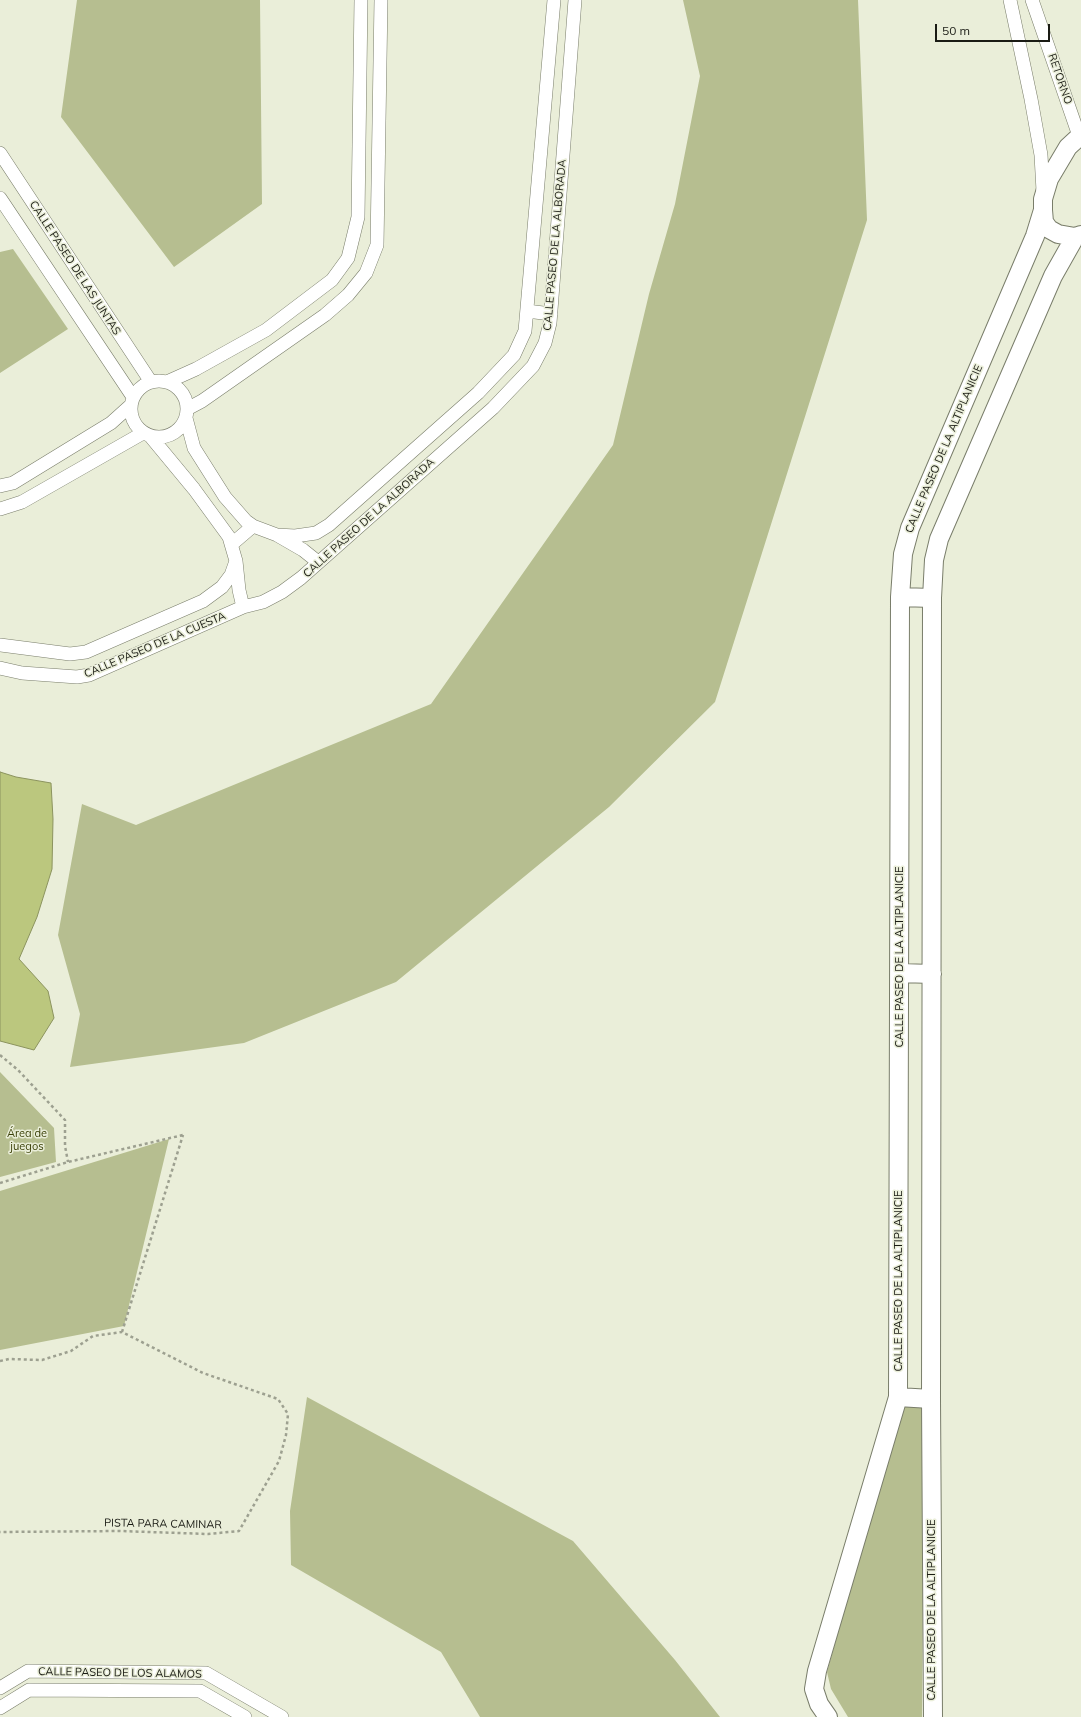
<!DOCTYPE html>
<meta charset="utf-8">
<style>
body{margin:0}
#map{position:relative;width:1081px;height:1717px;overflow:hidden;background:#eaeed9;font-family:Mulish,sans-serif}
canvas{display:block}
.scale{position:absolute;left:935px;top:24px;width:115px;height:18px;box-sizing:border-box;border:2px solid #1a1b14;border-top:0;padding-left:5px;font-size:12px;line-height:14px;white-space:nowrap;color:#1a1b14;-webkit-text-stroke:3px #eaeed9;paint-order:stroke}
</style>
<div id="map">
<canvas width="1081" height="1717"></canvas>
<div class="scale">50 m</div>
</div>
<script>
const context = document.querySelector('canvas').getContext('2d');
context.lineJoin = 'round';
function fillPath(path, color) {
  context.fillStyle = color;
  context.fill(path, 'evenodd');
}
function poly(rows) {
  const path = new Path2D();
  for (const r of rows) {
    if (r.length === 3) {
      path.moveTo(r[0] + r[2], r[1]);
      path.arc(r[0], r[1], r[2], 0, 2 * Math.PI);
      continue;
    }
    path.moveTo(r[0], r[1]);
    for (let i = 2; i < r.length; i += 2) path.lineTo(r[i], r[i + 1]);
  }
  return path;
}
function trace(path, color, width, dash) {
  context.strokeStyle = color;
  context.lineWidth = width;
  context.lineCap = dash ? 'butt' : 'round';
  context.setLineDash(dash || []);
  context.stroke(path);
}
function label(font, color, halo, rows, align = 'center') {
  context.font = font + ' Mulish,sans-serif';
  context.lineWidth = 3;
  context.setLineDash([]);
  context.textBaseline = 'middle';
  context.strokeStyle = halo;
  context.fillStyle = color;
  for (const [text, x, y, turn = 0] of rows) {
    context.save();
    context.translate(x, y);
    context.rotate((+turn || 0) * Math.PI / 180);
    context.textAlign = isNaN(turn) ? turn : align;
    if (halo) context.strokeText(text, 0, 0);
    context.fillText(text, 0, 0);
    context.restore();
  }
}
fillPath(poly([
 [77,0,260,0,262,204,174,267,61,117],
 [683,0,858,0,867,220,715,702,609,807,396,982,244,1043,70,1067,80,1014,58,935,82,804,136,825,431,704,613,445,649,294,675,204,700,76],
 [13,249,68,329,0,373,0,252],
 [0,1072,54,1128,56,1162,0,1177],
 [169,1139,124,1326,0,1350,0,1191],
 [307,1397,573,1541,675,1660,720,1717,480,1717,441,1652,291,1565,290,1511],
 [902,1404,924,1404,922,1717,848,1717,831,1689,827,1672]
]), '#b6be90');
const water = poly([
 [0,772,16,777,51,783,53,819,52,869,37,917,19,959,48,991,54,1018,34,1050,0,1041,0,772]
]);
fillPath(water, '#bbc77e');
trace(water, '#8b935e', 1);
const street = poly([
 [1010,0,1031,99,1041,155,1043,191],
 [1032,0,1079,136],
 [0,153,151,382],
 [0,198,133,397],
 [527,311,551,314],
 [159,409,28],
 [167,382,196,369,266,330,332,280,348,258,358,217,361,0],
 [187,409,202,401,325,315,348,295,366,273,377,245,381,0],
 [186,418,194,448,225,497,246,521,253,526,277,535,303,550,318,562],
 [151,437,194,489,229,537,236,561,239,590,243,607],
 [0,486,13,483,111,423,131,405],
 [0,509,22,502,143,433],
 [277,535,295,536,316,533,329,525,478,393,514,355,525,331,554,0],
 [232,544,253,526],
 [0,645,70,654,86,652,203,601,222,587,231,575,236,561],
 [0,668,22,673,77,677,89,675,243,607,263,602,282,592,301,578,493,408,533,366,545,343,550,323,575,0],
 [0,1688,28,1671,206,1673,282,1717],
 [0,1708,29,1690,200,1691,245,1717]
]);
const secondary = poly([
 [1081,135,1068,147,1049,179,1043,199,1043,210,1044,222,1049,229,1058,234,1075,237,1081,235],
 [900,597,932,598],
 [900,973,932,974],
 [898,1397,931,1399],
 [828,1717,819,1704,814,1689,817,1671,898,1397,900,597,903,554,910,528,1035,236,1043,210],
 [933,1717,931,1399,932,598,934,560,939,539,1053,276,1075,237]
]);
trace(street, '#797d6a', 14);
trace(secondary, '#797d6a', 20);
trace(poly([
 [0,1055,18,1070,65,1120,65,1146,68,1162],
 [0,1183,68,1162,183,1135],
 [122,1332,183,1135],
 [0,1361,9,1359,42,1360,71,1351,93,1336,122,1332,203,1373,278,1399,288,1414,286,1435,279,1461,239,1531,208,1534,120,1531,0,1532]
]), '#9da090', 2.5, [3, 3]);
trace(street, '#fff', 13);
trace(secondary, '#fff', 18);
label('11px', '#1a1b14', '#eaeed9', [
 ["RETORNO",1060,79,71],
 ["CALLE PASEO DE LA ALBORADA",555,245,-85],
 ["CALLE PASEO DE LAS JUNTAS",75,268,57],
 ["CALLE PASEO DE LA ALTIPLANICIE",944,449,-67],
 ["CALLE PASEO DE LA ALBORADA",369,518,-42],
 ["CALLE PASEO DE LA CUESTA",155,645,-23],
 ["CALLE PASEO DE LA ALTIPLANICIE",900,957,-90],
 ["CALLE PASEO DE LA ALTIPLANICIE",899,1281,-90],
 ["PISTA PARA CAMINAR",163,1524,1],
 ["CALLE PASEO DE LA ALTIPLANICIE",932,1610,-90],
 ["CALLE PASEO DE LOS ALAMOS",120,1673,1]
]);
label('11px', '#393f06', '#eaeed9', [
 ["Área de",27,1134],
 ["juegos",27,1147]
]);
</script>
